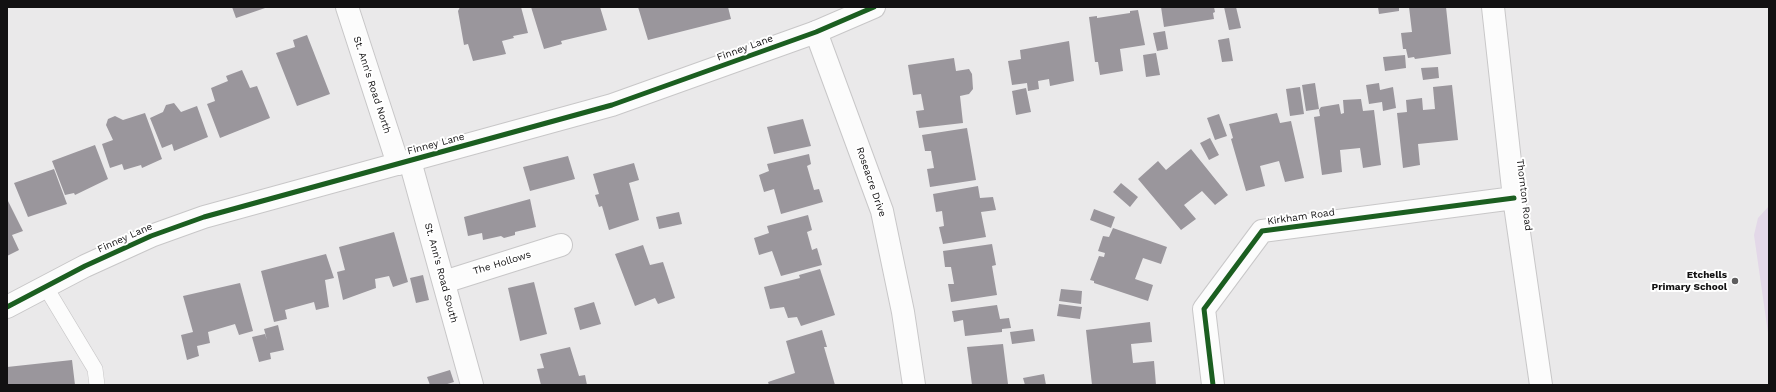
<!DOCTYPE html>
<style>
body{margin:0}
#map{position:relative;width:1776px;height:392px;overflow:hidden;background:#eae9ea;font-family:"Work Sans",sans-serif}
canvas{display:block}
.frame{position:absolute;inset:0;border:8px solid #121112;pointer-events:none}
</style>
<div id="map">
<canvas width="1776" height="392"></canvas>
<div class="frame"></div>
</div>
<script>
const context = document.querySelector('canvas').getContext('2d');
context.lineJoin = 'round';
function fillPath(path, color) {
  context.fillStyle = color;
  context.fill(path, 'evenodd');
}
function poly(rows) {
  const path = new Path2D();
  for (const r of rows) {
    path.moveTo(r[0], r[1]);
    for (let i = 2; i < r.length; i += 2) path.lineTo(r[i], r[i + 1]);
  }
  return path;
}
function trace(path, color, width, dash) {
  context.strokeStyle = color;
  context.lineWidth = width;
  context.lineCap = dash ? 'butt' : 'round';
  context.setLineDash(dash || []);
  context.stroke(path);
}
function label(font, color, halo, rows, align = 'center') {
  context.font = font + ' "Work Sans",sans-serif';
  context.lineWidth = 4;
  context.setLineDash([]);
  context.textBaseline = 'middle';
  context.strokeStyle = halo;
  context.fillStyle = color;
  for (const [text, x, y, turn = 0] of rows) {
    context.save();
    context.translate(x, y);
    context.rotate((+turn || 0) * Math.PI / 180);
    context.textAlign = isNaN(turn) ? turn : align;
    if (halo) context.strokeText(text, 0, 0);
    context.fillText(text, 0, 0);
    context.restore();
  }
}
fillPath(poly([
 [1769,206,1769,340,1754,235,1758,218]
]), '#e3d8e8');
fillPath(poly([
 [232,7,268,7,236,18],
 [460,7,521,7,528,33,513,36,514,38,502,41,506,54,473,61,468,44,464,45,458,11],
 [531,7,600,7,607,30,561,41,562,44,544,49],
 [638,7,728,7,731,19,648,40],
 [1161,7,1214,7,1215,12,1213,13,1214,19,1164,27],
 [1224,7,1236,7,1241,28,1229,30],
 [1378,7,1399,7,1399,11,1379,14],
 [1409,7,1446,7,1451,54,1415,59,1414,57,1408,58,1406,49,1403,49,1401,33,1412,32],
 [1138,10,1145,45,1120,49,1123,71,1100,75,1098,62,1095,62,1089,17,1097,16,1097,18,1130,13,1130,11],
 [1165,31,1168,49,1157,51,1153,33],
 [307,35,330,94,297,106,276,53,295,47,293,40],
 [1229,38,1233,61,1222,62,1218,40],
 [1069,41,1074,81,1050,86,1049,79,1038,81,1039,89,1028,91,1027,83,1012,85,1008,61,1021,59,1020,50],
 [1156,53,1160,75,1146,77,1143,55],
 [1405,55,1406,68,1385,71,1383,57],
 [954,58,956,71,969,69,972,74,973,89,969,94,960,96,963,123,919,128,916,111,924,110,921,94,913,95,908,65],
 [1438,67,1439,78,1423,80,1421,68],
 [242,70,250,88,257,86,270,118,220,138,207,104,215,101,211,88,228,81,226,76],
 [1315,83,1319,109,1306,111,1302,85],
 [1379,83,1380,90,1393,87,1396,108,1383,111,1382,102,1369,104,1366,85],
 [1452,85,1458,140,1418,144,1420,165,1403,168,1397,113,1407,112,1406,100,1422,98,1423,110,1435,109,1433,87],
 [1300,87,1304,114,1290,116,1286,89],
 [1026,88,1031,112,1016,115,1012,91],
 [1361,99,1363,111,1374,110,1381,165,1363,168,1360,148,1340,150,1342,172,1322,175,1314,117,1320,116,1319,110,1321,107,1339,104,1341,114,1344,113,1343,100],
 [174,103,181,112,197,106,208,137,174,151,172,144,162,148,150,118,163,112,166,105],
 [145,113,162,159,142,168,141,165,124,170,122,164,110,168,102,144,113,140,106,125,108,119,115,116,123,120],
 [1277,113,1280,123,1291,121,1304,178,1285,182,1279,161,1260,166,1265,186,1246,191,1231,139,1233,138,1229,124],
 [1219,114,1227,136,1215,140,1207,118],
 [803,119,811,146,774,154,767,127],
 [967,128,976,180,930,187,927,169,934,168,931,151,925,151,922,135],
 [1210,138,1219,155,1209,160,1200,143],
 [95,145,108,179,75,195,74,193,65,195,52,161],
 [1191,149,1228,195,1215,205,1202,191,1184,205,1196,219,1181,230,1138,179,1158,161,1166,170],
 [809,154,811,164,807,166,814,190,819,189,823,202,781,214,774,189,764,192,759,175,769,171,767,164],
 [568,156,575,179,530,191,523,167],
 [634,163,639,180,629,183,639,220,609,230,602,206,599,207,595,195,599,194,593,174],
 [54,169,67,204,28,217,14,183],
 [1121,183,1138,197,1130,207,1113,192],
 [978,186,980,198,993,197,996,210,981,212,986,237,943,244,939,227,944,226,942,211,936,212,933,194],
 [7,199,23,231,12,235,19,250,7,256],
 [530,199,536,227,515,232,515,235,504,238,501,236,483,240,482,233,468,236,464,217],
 [1094,209,1115,217,1111,228,1090,220],
 [679,212,682,224,659,229,656,217],
 [808,215,812,230,807,232,812,250,817,248,822,265,781,276,772,251,759,255,754,238,769,233,767,226],
 [1113,228,1167,247,1161,264,1143,258,1135,279,1153,285,1148,301,1094,283,1094,281,1090,280,1099,256,1104,257,1105,253,1098,251,1103,236,1109,237],
 [394,232,408,282,393,287,389,276,375,279,376,288,343,300,337,272,345,270,339,247],
 [992,244,996,265,992,266,997,295,951,302,948,284,954,284,951,267,945,267,943,251],
 [643,245,650,265,663,262,675,298,658,304,655,298,635,306,615,254],
 [326,254,334,278,325,280,329,307,316,310,314,302,285,310,287,319,274,322,261,271],
 [820,269,835,315,801,326,797,317,788,318,784,307,770,309,764,287,800,278,799,275],
 [423,275,429,300,416,303,410,278],
 [534,282,547,334,520,341,508,288],
 [240,283,253,331,239,335,235,324,208,332,210,343,197,346,199,356,187,360,181,335,193,332,183,296],
 [1061,289,1082,291,1081,304,1059,301],
 [594,302,601,324,580,330,574,308],
 [1059,304,1082,307,1080,319,1057,316],
 [997,305,1000,319,1009,318,1011,328,1002,329,1002,332,965,336,963,320,954,322,952,311],
 [1150,322,1152,342,1131,344,1133,363,1154,361,1156,385,1092,385,1086,330],
 [278,325,284,350,270,353,271,359,259,362,252,337,265,334,267,340,264,329],
 [1033,329,1035,341,1012,344,1010,332],
 [822,330,827,347,824,347,835,385,769,385,768,382,795,373,786,341],
 [1003,344,1008,384,972,385,967,347],
 [570,347,579,376,585,375,587,385,541,385,537,369,544,368,540,354],
 [72,360,75,385,7,385,7,367],
 [450,370,454,382,444,385,430,385,427,377],
 [1044,374,1046,385,1025,385,1023,378]
]), '#9a969c');
const service = poly([
 [45,286,95,369,97,385]
]);
const minor = poly([
 [347,7,398,164],
 [1493,7,1514,198,1541,385],
 [816,32,882,211,903,312,914,385],
 [410,161,472,385],
 [444,282,561,245],
 [1213,385,1204,309,1262,231,1514,198]
]);
const tertiary = poly([
 [7,307,85,266,151,236,204,217,612,105,816,32,874,7]
]);
trace(service, '#c8c7c8', 16);
trace(minor, '#c8c7c8', 24);
trace(tertiary, '#c8c7c8', 24);
trace(service, '#fcfcfc', 15);
trace(minor, '#fcfcfc', 22);
trace(tertiary, '#fcfcfc', 22);
trace(poly([
 [7,307,85,266,151,236,204,217,612,105,816,32,874,7],
 [1213,385,1204,309,1262,231,1514,198]
]), '#1b5e20', 5);
for (const [x, y, r, color] of [
 [1735,281,4,"#5e5d5e"]
]) {
  const dot = new Path2D();
  dot.arc(x, y, r, 0, 2 * Math.PI);
  context.fillStyle = color;
  context.fill(dot);
  trace(dot, '#fff', 1.5);
}
label('10px', '#121112', '#fff', [
 ["Finney Lane",745,48,-20],
 ["St. Ann's Road North",372,85,72],
 ["Finney Lane",436,144,-15],
 ["Roseacre Drive",871,182,71],
 ["Thornton Road",1524,195,83],
 ["Kirkham Road",1301,217,-8],
 ["Finney Lane",125,238,-24],
 ["The Hollows",502,263,-17],
 ["St. Ann's Road South",441,273,75]
]);
label('bold 10px', '#121112', '#fff', [
 ["Etchells",1727,275],
 ["Primary School",1727,287]
], 'right');
</script>
